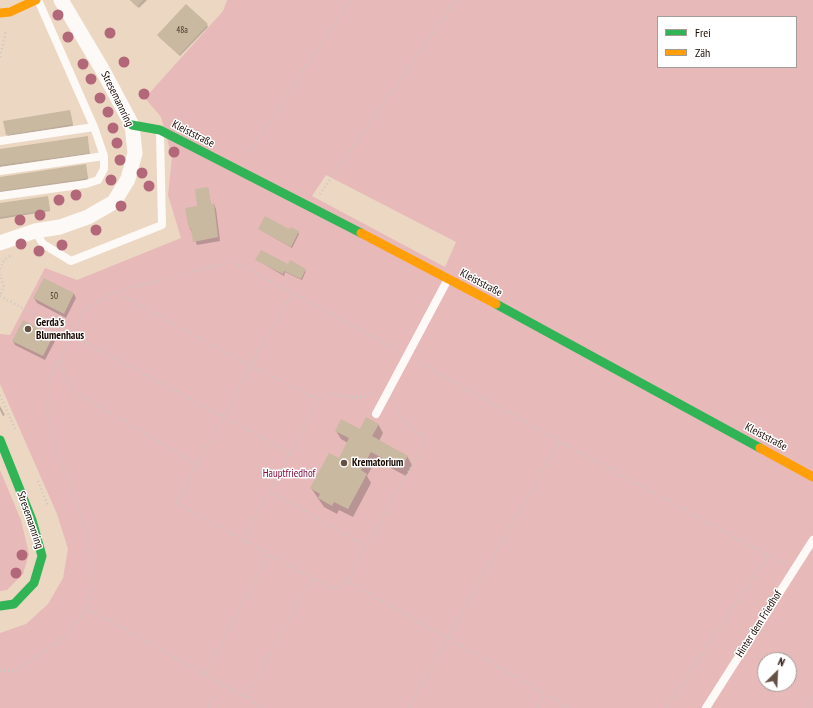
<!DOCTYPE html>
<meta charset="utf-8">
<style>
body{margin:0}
#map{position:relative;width:813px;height:708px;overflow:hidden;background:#ecd7c3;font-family:"PT Sans Narrow",sans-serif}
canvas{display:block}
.legend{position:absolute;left:657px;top:16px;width:140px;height:52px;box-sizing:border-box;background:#fff;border:1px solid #a39d99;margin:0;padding:5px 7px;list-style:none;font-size:12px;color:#1a0900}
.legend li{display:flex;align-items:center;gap:8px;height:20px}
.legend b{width:20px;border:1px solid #a39d99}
.north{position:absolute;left:757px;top:652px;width:40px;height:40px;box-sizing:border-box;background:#fff;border:1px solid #a39d99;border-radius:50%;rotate:24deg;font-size:11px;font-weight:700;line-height:16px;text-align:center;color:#1a0900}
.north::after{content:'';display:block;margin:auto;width:14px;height:18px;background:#645144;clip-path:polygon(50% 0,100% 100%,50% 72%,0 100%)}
</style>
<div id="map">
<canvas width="813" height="708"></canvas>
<ul class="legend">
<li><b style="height:5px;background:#30b455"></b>Frei</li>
<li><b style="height:5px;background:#ff9f0a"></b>Zäh</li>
</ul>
<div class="north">N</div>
</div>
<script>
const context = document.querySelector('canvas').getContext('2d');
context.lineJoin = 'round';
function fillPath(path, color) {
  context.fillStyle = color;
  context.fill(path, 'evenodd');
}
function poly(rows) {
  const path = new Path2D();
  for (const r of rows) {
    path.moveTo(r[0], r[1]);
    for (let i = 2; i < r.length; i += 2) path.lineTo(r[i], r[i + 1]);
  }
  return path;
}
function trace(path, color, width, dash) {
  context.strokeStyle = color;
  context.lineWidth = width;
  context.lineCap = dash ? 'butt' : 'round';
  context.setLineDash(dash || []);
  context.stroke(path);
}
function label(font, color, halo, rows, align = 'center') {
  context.font = font + ' "PT Sans Narrow",sans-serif';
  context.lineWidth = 3;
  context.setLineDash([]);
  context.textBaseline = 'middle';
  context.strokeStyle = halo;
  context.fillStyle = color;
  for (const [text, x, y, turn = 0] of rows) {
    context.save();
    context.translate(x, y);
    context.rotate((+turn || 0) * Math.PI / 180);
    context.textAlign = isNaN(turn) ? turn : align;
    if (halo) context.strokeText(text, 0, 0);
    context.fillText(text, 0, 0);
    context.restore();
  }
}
fillPath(poly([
 [227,0,813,0,813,708,0,708,0,633,26,624,48,604,63,578,68,549,57,514,0,384,0,334,10,335,45,268,77,280,181,238,168,195,172,157,161,117,145,98,223,11],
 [658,17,796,17,796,67,658,67],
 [326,175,456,242,445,267,312,196],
 [765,660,789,660,789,684,765,684],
 [0,470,21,520,29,554,23,574,7,590,0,591]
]), '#e7b9b9');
fillPath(poly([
 [130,0,147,0,139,8],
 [207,25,208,27,180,56,159,37],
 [70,111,73,126,8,136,7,135],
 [87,137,90,154,0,167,0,150],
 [86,167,88,180,0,193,0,178],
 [208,188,211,205,214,204,216,209,220,241,197,245,190,228],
 [48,199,50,211,0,219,0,204],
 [259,229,298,232,299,234,292,248],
 [257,260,288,265,306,271,302,280,285,272,284,276],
 [44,279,74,294,76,298,66,318,37,303,34,298],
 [53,336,55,341,45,360,15,345,13,341],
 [0,406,5,415,3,416,0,410],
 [378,424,383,433,379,441,407,456,412,465,406,476,376,460,367,476,371,483,353,517,339,510,337,514,324,507,311,488,339,460,348,443,341,439,336,431,360,430]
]), '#0003');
fillPath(poly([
 [130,0,143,0,137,7],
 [186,4,208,24,179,55,157,35],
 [70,110,73,124,6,135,3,121],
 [88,136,89,153,0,165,0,149],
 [86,164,88,178,0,191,0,177],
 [208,187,211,204,214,203,218,237,193,242,191,228,189,229,185,208,197,206,195,189],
 [48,196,50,210,0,217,0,203],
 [265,216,289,229,291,227,299,231,291,247,258,229],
 [261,250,288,264,290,260,306,269,301,279,284,271,283,274,255,260],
 [44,278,74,293,64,314,33,298],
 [23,320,53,336,43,356,12,341],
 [366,417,379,424,372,436,408,456,401,468,371,452,361,470,367,474,348,509,334,502,332,506,318,498,320,494,310,488,329,453,339,458,349,438,335,431,341,419,360,429]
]), '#cab9a1');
trace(poly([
 [0,57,6,30],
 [247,155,350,0],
 [320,194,456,0],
 [0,269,4,260,10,256],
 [0,274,4,287,0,296],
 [115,292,233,261,398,350],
 [0,296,290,453,270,491,366,546],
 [59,360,49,382,47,411,55,446,85,526,93,572,92,589,87,608],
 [251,366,319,400,328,393,355,398,389,389,402,420,427,439,347,581,337,588,328,587,176,503,251,366],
 [0,395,15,429],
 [559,441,784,564],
 [290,453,319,400],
 [197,464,73,391,59,360,86,309,115,292,251,366,292,293],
 [38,481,48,506],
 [243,540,270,491],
 [347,581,570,708],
 [0,670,14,671,65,638,87,608,265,708],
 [205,674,269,554],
 [246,698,311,578],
 [209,708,222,684],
 [408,708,559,441,416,361],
 [536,708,544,694],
 [666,708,768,555],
 [806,708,813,694]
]), '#cdc6c0', 2.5, [1, 3]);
trace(poly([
 [0,141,94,127],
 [0,171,104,156],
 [0,196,86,184,98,180,104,169,104,156,94,127,38,0],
 [35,231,43,244,71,261,162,225,160,133],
 [376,414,448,279],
 [706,708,813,540]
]), '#fcf9f6', 8);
trace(poly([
 [0,243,35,231,60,227,88,217,114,202,128,179,135,153,132,125,102,69,61,0]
]), '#fcf9f6', 15);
trace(poly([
 [132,125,160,130,361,233],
 [496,304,760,448],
 [0,440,32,520,42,556,34,583,14,604,0,606]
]), '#30b455', 9);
trace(poly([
 [0,13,10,12,36,0],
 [361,233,496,304],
 [760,448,813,477]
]), '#ff9f0a', 9);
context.fillStyle = '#b3687a';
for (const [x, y] of [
 [58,15],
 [110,33],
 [68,37],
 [124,62],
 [83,64],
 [91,79],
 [144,94],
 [100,98],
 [108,112],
 [113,128],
 [117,143],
 [174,152],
 [120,160],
 [142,173],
 [111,180],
 [149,186],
 [76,195],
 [59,200],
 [121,206],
 [40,215],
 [20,220],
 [96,230],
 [21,244],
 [62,245],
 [39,251],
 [22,555],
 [16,573]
]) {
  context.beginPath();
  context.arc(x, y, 5.5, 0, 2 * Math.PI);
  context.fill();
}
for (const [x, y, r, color] of [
 [28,329,4,"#645144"],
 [344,463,4,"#645144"]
]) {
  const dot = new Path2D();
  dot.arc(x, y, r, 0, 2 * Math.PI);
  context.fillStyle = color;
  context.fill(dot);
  trace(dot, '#fff', 1.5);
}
label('9px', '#463528', null, [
 ["48a",182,30],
 ["50",54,296]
]);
label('11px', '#1a0900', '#fff', [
 ["Stresemannring",117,99,64],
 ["Kleiststraße",193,134,27],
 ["Kleiststraße",481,283,28],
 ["Kleiststraße",766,437,28],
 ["Stresemannring",30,520,71],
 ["Hinter dem Friedhof",759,624,-58]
]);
label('bold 11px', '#1a0900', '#fff', [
 ["Gerda's",36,323],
 ["Blumenhaus",36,336],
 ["Krematorium",352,463]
], 'left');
label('11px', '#840e3f', '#fff', [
 ["Hauptfriedhof",289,474]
]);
</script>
